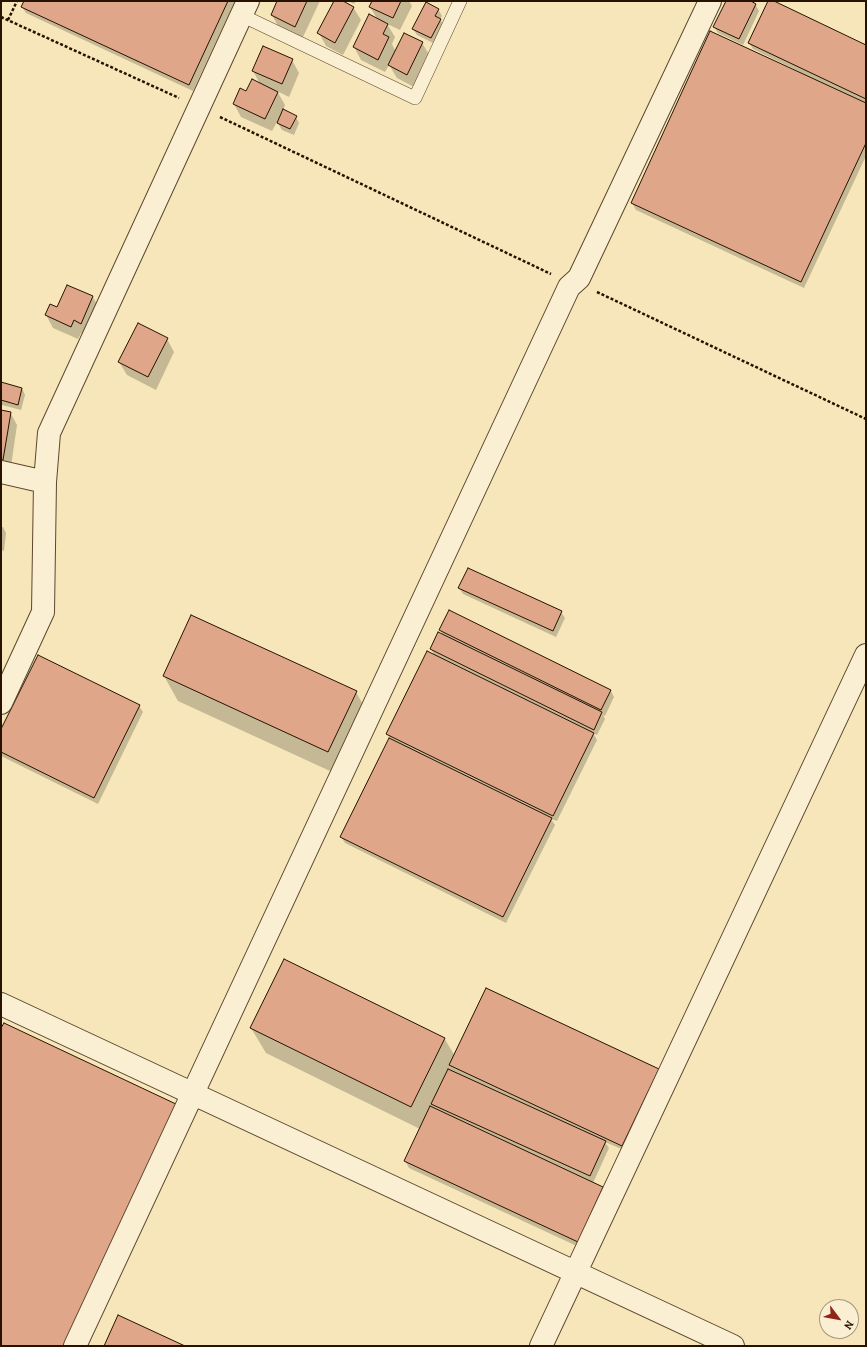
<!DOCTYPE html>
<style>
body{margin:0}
#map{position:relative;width:867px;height:1347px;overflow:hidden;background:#f7e6b9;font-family:Alegreya,serif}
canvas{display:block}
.frame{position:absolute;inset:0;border:2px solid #271200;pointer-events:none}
.north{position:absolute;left:819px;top:1299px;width:40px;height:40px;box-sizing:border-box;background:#faefd2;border:1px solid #a6977e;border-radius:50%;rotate:122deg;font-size:11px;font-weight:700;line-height:16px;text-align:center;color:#271200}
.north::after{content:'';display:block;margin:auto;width:14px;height:18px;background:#8f2418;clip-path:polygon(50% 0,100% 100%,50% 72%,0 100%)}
</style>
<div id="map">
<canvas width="867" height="1347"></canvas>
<div class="frame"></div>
<div class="north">N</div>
</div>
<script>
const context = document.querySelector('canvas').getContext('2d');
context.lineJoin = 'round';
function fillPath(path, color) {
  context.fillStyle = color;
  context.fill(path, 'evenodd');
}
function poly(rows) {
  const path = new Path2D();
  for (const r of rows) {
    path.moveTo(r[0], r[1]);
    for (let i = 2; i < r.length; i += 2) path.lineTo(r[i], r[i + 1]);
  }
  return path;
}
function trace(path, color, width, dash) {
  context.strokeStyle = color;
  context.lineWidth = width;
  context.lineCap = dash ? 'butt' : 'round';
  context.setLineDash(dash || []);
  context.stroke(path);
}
fillPath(poly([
 [25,1,235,1,193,91,26,13,22,7],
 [278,1,320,1,302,39,279,28,272,15],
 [335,1,341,1,353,7,361,20,343,55,326,46,319,33],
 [348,1,356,1,354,4],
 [373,1,409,1,412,6,400,30,387,24,395,37,392,44,396,52,422,43,430,56,414,87,397,78,389,65,385,72,361,60,354,47,378,20,370,7],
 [727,1,748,1,755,4,759,11,743,45,718,33,714,27],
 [769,1,771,1,866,46,866,156,804,288,636,210,632,203,799,73,800,72,753,49,749,43],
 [438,9,442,16,440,19,444,26,435,44,417,35,413,29],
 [292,60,299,73,289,97,277,91,285,105,283,110,296,117,299,123,294,135,282,130,277,122,272,131,241,117,234,104,247,92,260,84,253,71],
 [68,286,93,297,100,310,89,336,81,333,78,339,53,328,46,315,58,308],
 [167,339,174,352,156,390,127,375,119,362],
 [1,387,22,388,25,395,21,410,2,405],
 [1,411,10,412,17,425,10,473,1,472],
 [1,527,3,527,6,533,4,551,1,550],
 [459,588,561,612,565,618,556,637,463,594],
 [440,630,611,691,614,697,605,716,603,715,605,719,597,735,593,733,597,740,557,821,551,819,555,825,506,923,345,843,341,837,390,738,387,734,435,656,431,649,443,635],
 [164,676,356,692,370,717,343,777,178,701],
 [139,706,143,712,98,804,1,756,1,731],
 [251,1028,444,1038,455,1056,658,1070,661,1076,626,1151,605,1142,609,1148,593,1183,602,1188,606,1194,581,1248,409,1168,405,1161,420,1129,266,1053]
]), '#0003');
const building = poly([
 [24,1,228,1,189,85,21,7,24,1],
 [277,1,307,1,295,27,271,15,277,1],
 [334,1,343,1,354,7,335,43,317,33,334,1],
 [372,1,401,1,393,18,369,7,372,1],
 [726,1,751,1,756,4,739,39,713,27,726,1],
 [768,1,774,1,866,45,866,99,748,43,768,1],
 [426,2,439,9,435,16,441,19,431,38,412,29,426,2],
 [369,14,388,24,383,34,389,37,378,60,353,47,369,14],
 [710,31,866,103,866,143,801,282,631,203,710,31],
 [404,33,423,42,407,75,388,65,404,33],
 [263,46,293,59,282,84,252,71,263,46],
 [252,79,278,92,265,119,233,104,240,88,246,91,252,79],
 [283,109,297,116,290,129,277,123,283,109],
 [67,285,93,296,81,324,74,320,71,327,45,315,50,304,57,307,67,285],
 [138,323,168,338,148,377,118,362,138,323],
 [1,382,22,388,18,405,1,400,1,382],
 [1,410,11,412,3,460,1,460,1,410],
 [468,568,562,611,553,631,458,588,468,568],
 [449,610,611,690,601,710,439,630,449,610],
 [191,615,357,691,328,752,163,676,191,615],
 [438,632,602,712,594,730,430,649,438,632],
 [427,651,594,733,553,816,386,734,427,651],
 [38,655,140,705,94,798,1,752,1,729,38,655],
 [389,738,552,818,503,917,340,837,389,738],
 [284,959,445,1038,411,1107,250,1028,284,959],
 [486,988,659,1069,622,1146,449,1065,486,988],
 [4,1023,178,1105,64,1346,1,1346,1,1028,4,1023],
 [448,1069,606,1141,590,1176,431,1104,448,1069],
 [430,1106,603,1187,578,1242,404,1161,430,1106],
 [118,1315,185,1346,104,1346,118,1315]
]);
fillPath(building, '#dfa68a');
trace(building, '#271200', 1);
const lane = poly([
 [241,15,415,98,460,1]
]);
const street = poly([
 [1,472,45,482],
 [1,703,43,612,45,482,49,433,248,1],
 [1,1004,733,1346],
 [75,1346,569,287,579,278,710,1],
 [541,1346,866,655]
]);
trace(lane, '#5b472e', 14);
trace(street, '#5b472e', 24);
trace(poly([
 [1,17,179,98],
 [8,20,17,1],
 [220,117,551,274],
 [597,292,866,419]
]), '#271200', 2.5, [3, 2]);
trace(lane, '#faefd2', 13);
trace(street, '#faefd2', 22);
</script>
